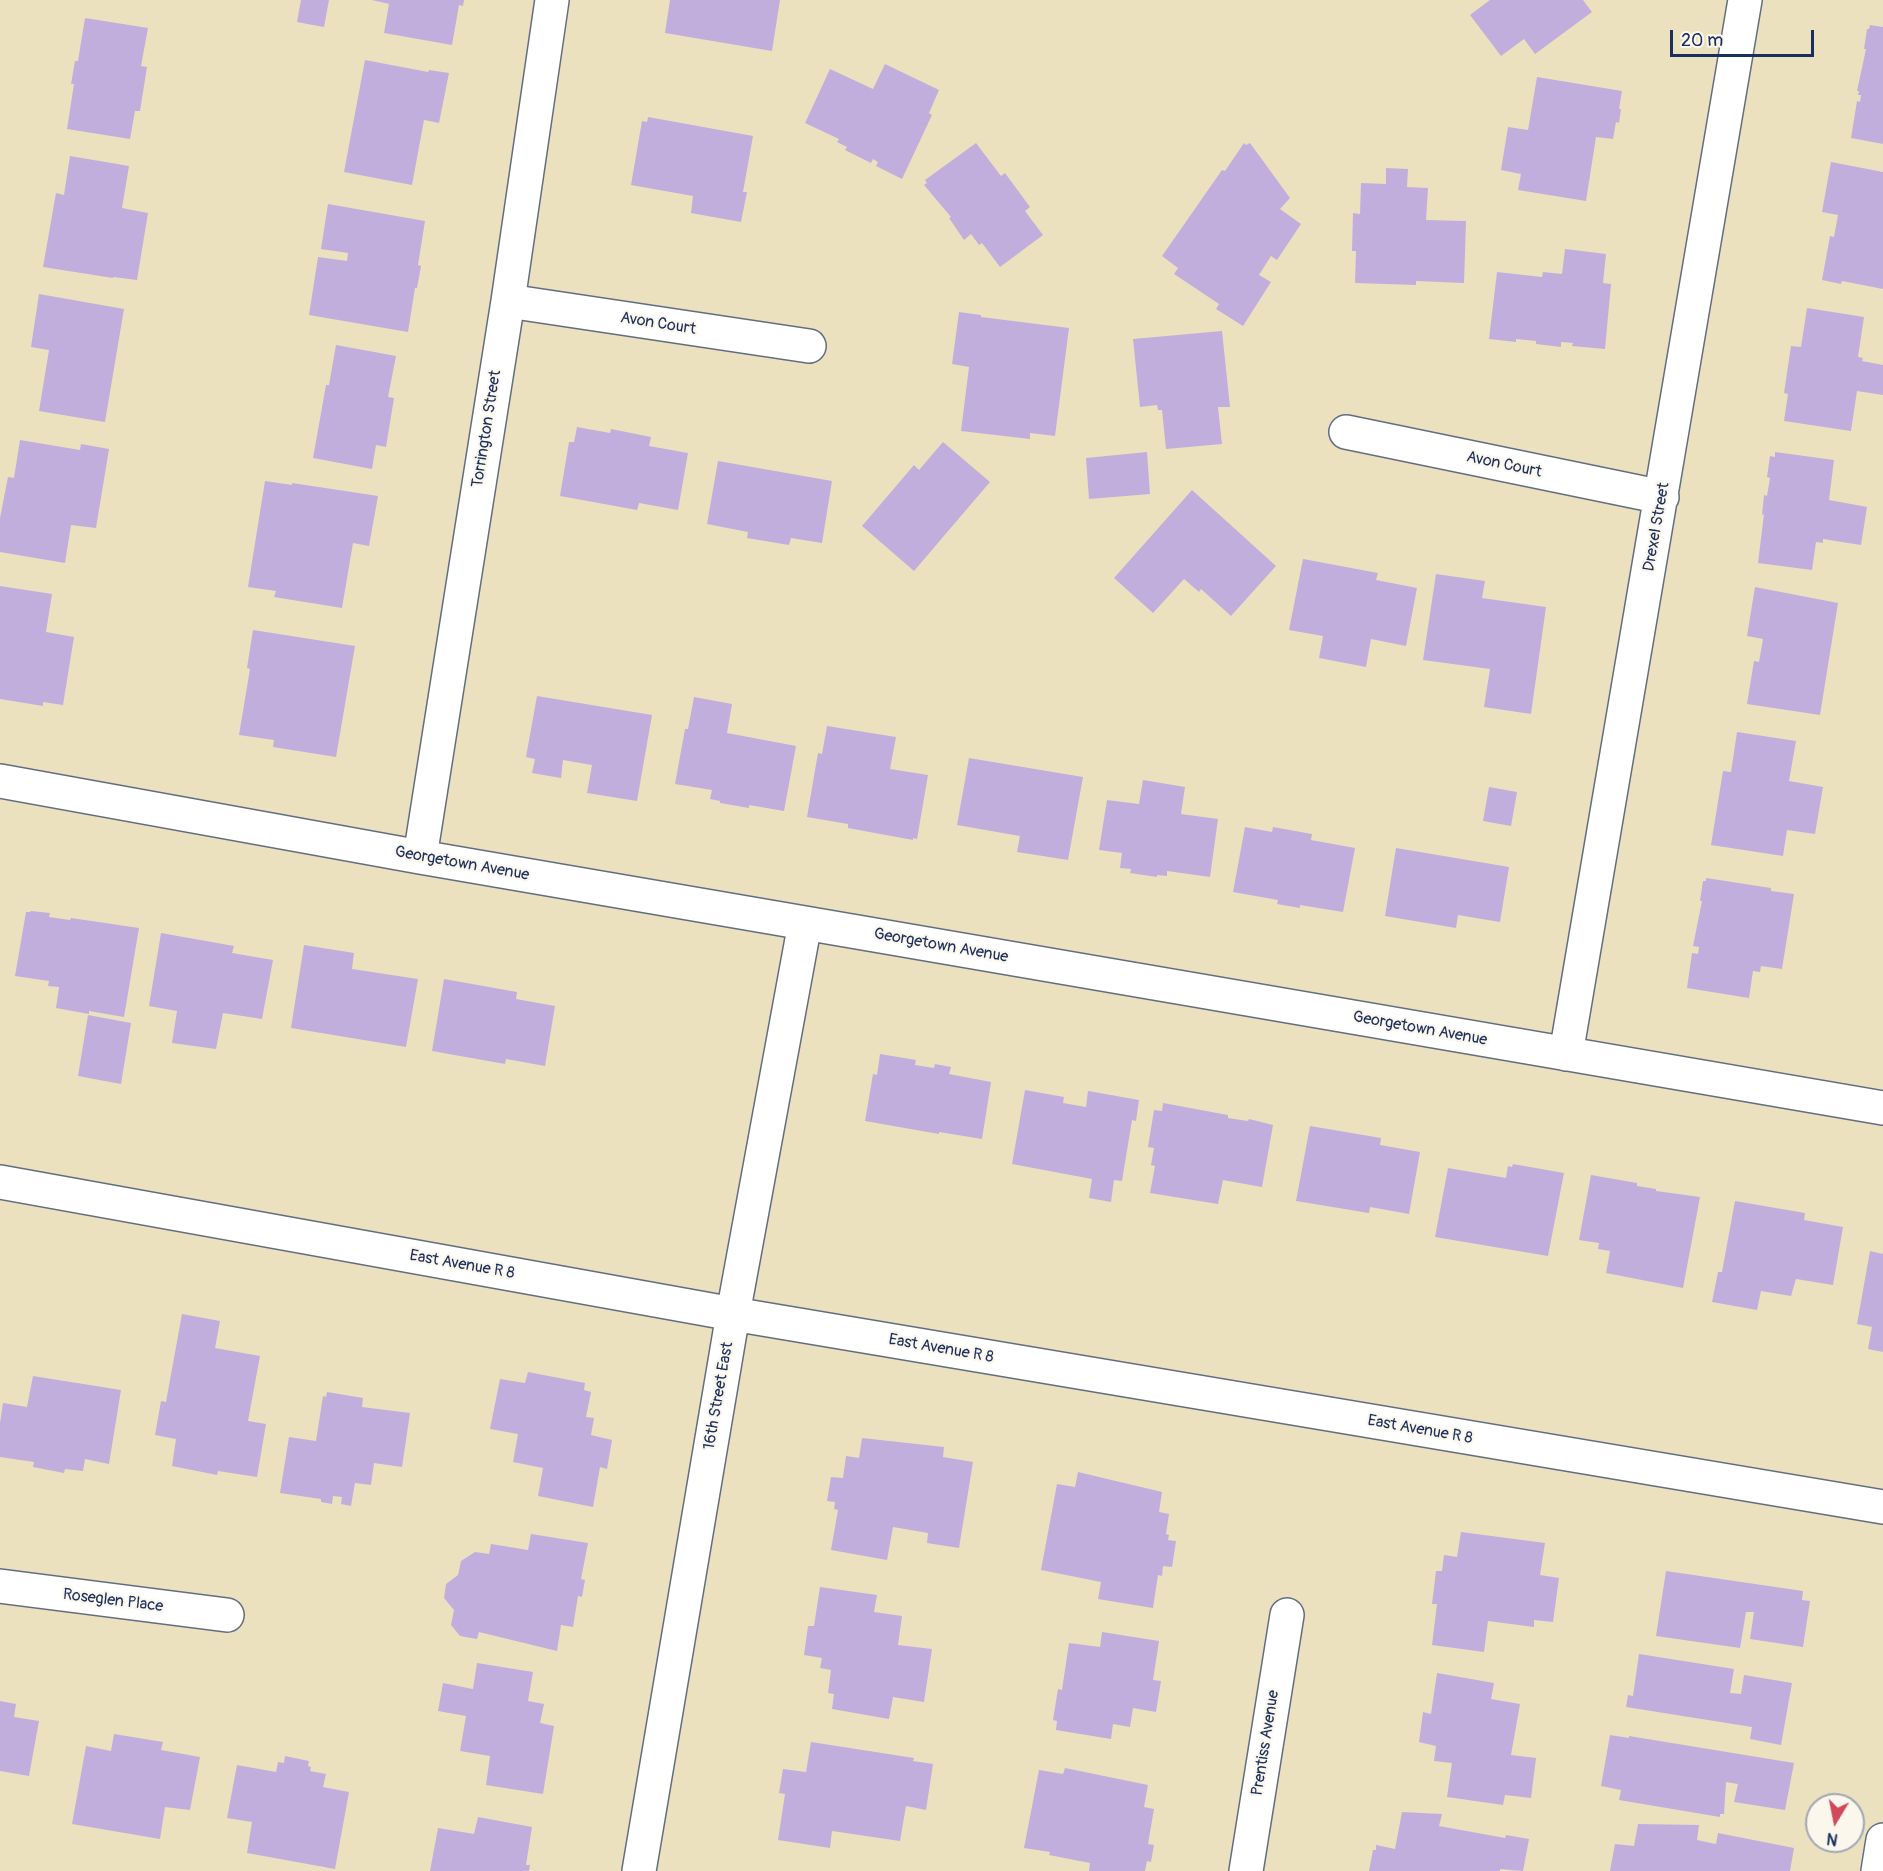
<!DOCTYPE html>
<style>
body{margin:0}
#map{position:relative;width:1883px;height:1871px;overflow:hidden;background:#ebe1bf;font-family:Pangolin,sans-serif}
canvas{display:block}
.north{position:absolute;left:1805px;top:1793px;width:60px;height:60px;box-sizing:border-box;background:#fbf7ec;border:2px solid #a1a7b3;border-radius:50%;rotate:190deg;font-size:16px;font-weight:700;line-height:24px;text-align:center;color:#1b2f5e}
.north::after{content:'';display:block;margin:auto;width:21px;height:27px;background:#d1495b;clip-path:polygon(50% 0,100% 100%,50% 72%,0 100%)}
.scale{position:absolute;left:1670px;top:30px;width:144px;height:27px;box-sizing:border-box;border:3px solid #1b2f5e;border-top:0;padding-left:8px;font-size:18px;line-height:21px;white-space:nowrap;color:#1b2f5e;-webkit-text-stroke:4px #fbf7ec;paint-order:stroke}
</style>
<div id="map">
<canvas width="1883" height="1871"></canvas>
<div class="north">N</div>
<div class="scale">20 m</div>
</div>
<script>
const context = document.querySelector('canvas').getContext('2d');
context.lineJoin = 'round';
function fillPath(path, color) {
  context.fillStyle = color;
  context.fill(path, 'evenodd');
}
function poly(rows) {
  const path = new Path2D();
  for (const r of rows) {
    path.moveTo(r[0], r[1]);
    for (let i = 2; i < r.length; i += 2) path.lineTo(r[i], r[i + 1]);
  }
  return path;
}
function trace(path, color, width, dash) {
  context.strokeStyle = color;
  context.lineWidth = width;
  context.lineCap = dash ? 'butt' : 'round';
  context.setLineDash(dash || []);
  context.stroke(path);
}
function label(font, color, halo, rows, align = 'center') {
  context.font = font + ' Pangolin,sans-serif';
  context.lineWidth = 4.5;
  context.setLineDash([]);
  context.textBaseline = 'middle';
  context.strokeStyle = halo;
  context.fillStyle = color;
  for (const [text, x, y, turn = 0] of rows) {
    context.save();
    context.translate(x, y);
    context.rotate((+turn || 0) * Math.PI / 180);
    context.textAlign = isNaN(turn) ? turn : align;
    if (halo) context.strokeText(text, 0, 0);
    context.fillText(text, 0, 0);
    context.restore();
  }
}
fillPath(poly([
 [301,0,329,0,324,27,297,22],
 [372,0,464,0,463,6,459,5,452,45,384,33,389,4],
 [670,0,780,0,772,51,665,33],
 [1490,0,1583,0,1592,12,1535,54,1524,39,1501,56,1470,15],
 [85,18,148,28,141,66,147,67,140,111,135,111,130,139,67,129,74,84,71,84,75,61,78,61],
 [1870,25,1883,27,1883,144,1851,138,1857,101,1860,102,1861,95,1858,95,1859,91,1857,91,1866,49,1864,49,1867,29,1869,29],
 [365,60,428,72,429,70,449,73,439,123,424,120,412,185,344,172],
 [885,64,939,90,929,113,932,115,902,179,876,166,878,162,873,159,871,163,845,150,847,147,837,142,839,139,805,123,830,69,873,89],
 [1537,77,1622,91,1619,109,1621,109,1619,123,1616,122,1613,139,1596,137,1586,201,1518,190,1521,174,1501,170,1508,127,1528,130],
 [648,117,753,136,743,192,747,192,741,222,691,213,693,196,631,185,642,121,647,122],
 [976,143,1001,176,1005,173,1030,207,1025,211,1043,235,1000,267,982,243,979,245,971,234,964,240,949,218,951,217,924,185,927,183,925,180],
 [1244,143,1246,145,1250,143,1290,198,1280,209,1301,224,1277,260,1271,256,1259,275,1271,282,1243,326,1216,309,1219,304,1174,274,1178,268,1162,256,1222,170,1225,171],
 [70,156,129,166,122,208,148,213,137,280,113,277,113,278,43,267,56,193,64,195],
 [1831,162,1883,172,1883,289,1842,281,1841,284,1822,280,1830,236,1834,237,1838,215,1822,212],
 [1386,168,1408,169,1407,187,1428,188,1426,220,1466,221,1464,283,1416,281,1416,285,1355,283,1356,251,1352,251,1353,213,1360,214,1361,183,1386,184],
 [328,204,425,221,418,265,421,266,417,288,415,288,408,332,309,315,318,257,347,261,348,253,321,249],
 [1565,249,1606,254,1603,283,1611,284,1605,349,1572,346,1573,343,1561,342,1561,347,1536,344,1536,341,1516,339,1516,342,1489,339,1497,272,1542,277,1543,272,1562,274],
 [39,294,124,309,105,422,39,411,49,350,31,347],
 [1807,308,1864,317,1858,357,1863,358,1862,361,1883,365,1883,395,1857,391,1851,431,1784,421,1788,394,1784,393,1791,346,1801,347],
 [959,312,981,315,981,317,1069,328,1055,436,1030,433,1030,439,961,431,969,367,952,364],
 [1222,331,1230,407,1218,407,1222,444,1166,449,1162,410,1158,410,1157,405,1140,407,1133,339],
 [336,345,396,356,388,397,394,398,386,447,376,445,372,469,313,458,326,385,329,385],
 [577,427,610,433,611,429,651,437,649,446,688,453,678,510,639,503,637,510,560,496,569,442,574,442],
 [20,440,80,450,81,444,109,449,96,528,71,525,65,563,0,552,0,518,8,477,14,478],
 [943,442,990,482,914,571,862,526,914,465,919,470],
 [1147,452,1150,494,1089,499,1086,458],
 [1775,452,1834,460,1829,500,1867,507,1861,545,1823,539,1823,543,1816,542,1812,570,1758,563,1764,514,1762,515,1764,495,1767,496,1770,478,1767,477,1770,456,1775,457],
 [718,461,832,481,822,543,791,538,789,545,747,538,748,532,707,524],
 [265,481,292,485,292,483,378,496,369,546,353,543,342,608,274,597,276,591,248,587],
 [1192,490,1276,566,1231,616,1201,589,1199,592,1184,579,1153,613,1114,578],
 [1303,559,1378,573,1376,580,1417,588,1406,646,1371,639,1366,667,1319,658,1323,636,1289,630],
 [1436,574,1485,581,1482,598,1546,607,1531,714,1484,707,1490,669,1423,660],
 [0,586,52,594,46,632,74,637,63,705,43,702,43,706,0,699],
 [1755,587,1838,603,1820,715,1747,704,1754,661,1759,662,1763,639,1747,636],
 [253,630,355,646,336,757,273,747,274,740,239,735,250,669,247,668],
 [537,696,652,715,637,801,587,793,592,765,563,760,561,778,532,773,535,759,526,757],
 [694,697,732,704,727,733,796,746,784,811,749,805,749,808,720,803,720,801,710,799,712,790,675,784,685,729,688,729],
 [827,726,896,737,890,769,928,775,917,839,913,838,913,840,848,828,848,824,807,817,818,753,822,754],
 [1737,732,1796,741,1789,781,1823,787,1815,834,1787,830,1783,856,1711,845,1723,771,1731,772],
 [969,758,1083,777,1068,860,1017,852,1020,836,957,825],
 [1143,780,1185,787,1181,814,1218,819,1210,877,1167,871,1167,876,1157,875,1157,877,1130,873,1131,869,1120,868,1122,853,1099,850,1107,800,1139,804],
 [1489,787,1517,792,1511,826,1483,821],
 [1245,827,1272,832,1273,827,1312,834,1311,840,1355,848,1343,912,1300,905,1300,908,1277,904,1278,900,1233,892],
 [1396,848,1509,867,1500,922,1458,915,1456,928,1385,916],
 [1706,878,1771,888,1771,891,1794,894,1782,969,1761,966,1760,972,1753,971,1749,998,1687,988,1692,953,1698,954,1699,947,1693,946,1702,901,1700,901,1703,881,1706,881],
 [31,911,50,913,49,917,70,920,71,918,139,928,124,1017,89,1011,89,1014,56,1008,59,987,48,986,49,981,15,976,26,912,30,912],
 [161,933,234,946,232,953,273,960,262,1019,223,1013,216,1049,172,1043,177,1011,149,1006],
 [304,945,354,953,352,969,418,979,406,1047,291,1028],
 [444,979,517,992,516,999,555,1006,545,1066,506,1059,505,1064,432,1051],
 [88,1015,131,1023,121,1084,78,1076],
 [880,1054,916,1060,915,1065,934,1068,935,1064,951,1067,949,1074,991,1082,982,1139,939,1132,939,1134,865,1121,873,1074,877,1075],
 [1025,1090,1064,1097,1063,1103,1086,1107,1088,1091,1139,1100,1136,1121,1132,1120,1122,1181,1114,1180,1111,1202,1089,1198,1092,1179,1012,1164],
 [1163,1103,1228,1115,1228,1118,1248,1121,1249,1119,1273,1125,1262,1187,1223,1180,1218,1204,1150,1193,1155,1166,1151,1165,1154,1148,1148,1147,1154,1110,1162,1111],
 [1310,1126,1381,1138,1380,1145,1420,1152,1409,1214,1370,1207,1369,1213,1296,1201],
 [1513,1164,1564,1173,1548,1256,1435,1237,1448,1168,1506,1178,1508,1166,1512,1167],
 [1591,1175,1637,1183,1637,1186,1656,1189,1656,1191,1700,1197,1683,1288,1606,1273,1610,1251,1598,1249,1599,1243,1579,1240],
 [1735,1201,1805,1213,1804,1220,1843,1227,1833,1285,1796,1279,1791,1296,1761,1291,1757,1310,1712,1302,1718,1272,1722,1272],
 [1870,1251,1883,1254,1883,1352,1868,1349,1872,1327,1857,1324],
 [182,1314,220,1321,215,1348,260,1356,248,1421,266,1424,257,1477,218,1471,217,1475,172,1466,176,1439,155,1435,161,1401,166,1402],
 [528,1372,585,1383,584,1390,591,1392,586,1417,594,1418,591,1435,612,1440,607,1469,600,1467,593,1507,538,1496,543,1468,513,1462,518,1434,490,1429,500,1379,525,1383],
 [33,1376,121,1390,109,1464,85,1459,83,1471,65,1469,64,1473,33,1467,34,1462,0,1457,0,1423,3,1403,27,1407],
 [327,1392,363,1398,362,1407,410,1413,402,1467,374,1463,371,1485,355,1483,351,1506,341,1504,342,1497,333,1496,332,1504,321,1502,321,1499,280,1493,289,1437,316,1441,323,1396,326,1397],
 [862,1438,944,1447,943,1457,973,1462,959,1548,927,1543,928,1533,893,1527,887,1560,831,1550,838,1510,834,1509,835,1502,827,1501,831,1477,843,1478,846,1456,859,1458],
 [1078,1472,1162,1492,1159,1512,1169,1514,1166,1534,1169,1535,1168,1540,1176,1541,1172,1567,1163,1566,1162,1576,1158,1575,1153,1608,1098,1599,1101,1582,1041,1570,1057,1484,1075,1487],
 [1461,1532,1545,1543,1540,1575,1559,1578,1553,1622,1534,1620,1534,1627,1488,1621,1484,1652,1432,1645,1437,1604,1432,1604,1436,1571,1442,1571,1444,1555,1457,1557],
 [531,1534,588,1543,581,1579,585,1580,582,1597,578,1596,573,1627,561,1625,557,1651,479,1632,477,1639,460,1636,451,1625,454,1610,444,1598,446,1584,458,1575,461,1561,475,1552,489,1554,491,1544,528,1550],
 [1666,1571,1803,1591,1802,1600,1810,1601,1803,1647,1750,1639,1754,1612,1746,1612,1740,1648,1656,1636],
 [820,1587,877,1595,874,1612,902,1616,898,1645,932,1649,924,1702,893,1697,889,1719,832,1709,834,1694,828,1693,831,1670,820,1668,822,1658,804,1655,808,1626,814,1626],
 [1102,1632,1159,1641,1153,1680,1161,1681,1156,1712,1133,1708,1130,1727,1113,1724,1111,1739,1056,1730,1057,1721,1053,1720,1058,1689,1062,1690,1069,1643,1100,1647],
 [1639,1654,1734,1669,1730,1693,1741,1694,1744,1675,1792,1683,1781,1745,1750,1739,1752,1727,1626,1707,1628,1695,1633,1696],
 [477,1663,533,1672,528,1701,544,1704,540,1723,554,1726,543,1794,486,1785,490,1756,460,1751,466,1716,438,1711,443,1683,473,1689],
 [1437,1673,1494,1683,1491,1699,1520,1704,1511,1755,1536,1758,1531,1798,1505,1795,1503,1805,1447,1797,1452,1763,1434,1761,1436,1746,1419,1742,1423,1712,1431,1714],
 [0,1701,16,1704,14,1717,39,1721,29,1776,0,1771],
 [114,1734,163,1742,161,1750,200,1757,190,1810,165,1807,160,1839,72,1824,86,1746,111,1751],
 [1610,1735,1629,1738,1629,1736,1794,1763,1785,1810,1734,1802,1738,1784,1726,1782,1724,1814,1720,1814,1720,1817,1619,1800,1621,1790,1601,1786],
 [811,1742,914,1758,913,1761,933,1764,926,1810,906,1806,900,1841,832,1831,830,1848,778,1840,785,1794,779,1793,783,1769,806,1772],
 [285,1756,309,1761,308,1766,311,1767,310,1771,326,1774,323,1787,349,1792,335,1869,247,1853,252,1822,227,1818,237,1765,276,1772,278,1762,284,1763],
 [1065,1768,1148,1785,1144,1807,1154,1809,1148,1844,1154,1845,1151,1862,1147,1861,1145,1871,1089,1871,1090,1863,1049,1855,1050,1852,1024,1848,1039,1770,1063,1774],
 [1402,1812,1442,1814,1439,1826,1505,1838,1506,1835,1529,1839,1523,1871,1500,1869,1500,1871,1369,1871,1373,1850,1376,1850,1376,1845,1395,1849],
 [478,1817,532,1827,526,1865,530,1865,529,1871,430,1871,438,1828,474,1834],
 [1638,1824,1699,1825,1697,1840,1716,1844,1718,1833,1794,1848,1790,1871,1610,1871,1615,1844,1634,1846]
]), '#c2aedc');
const minor = poly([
 [508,301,809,346],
 [1346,432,1662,497],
 [0,781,420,857,1883,1108],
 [420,857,508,301,552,0],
 [1566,1054,1745,0],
 [0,1182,733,1314,1883,1507],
 [0,1586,227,1615],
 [639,1871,733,1314,805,923],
 [1246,1871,1287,1615],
 [1878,1871,1883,1840]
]);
trace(minor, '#646d80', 36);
trace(minor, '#fff', 33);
label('16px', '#1b2f5e', '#fbf7ec', [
 ["Avon Court",658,324,9],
 ["Torrington Street",487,429,-81],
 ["Avon Court",1504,465,12],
 ["Drexel Street",1657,527,-80],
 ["Georgetown Avenue",462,864,10],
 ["Georgetown Avenue",941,946,10],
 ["Georgetown Avenue",1420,1029,10],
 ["East Avenue R 8",462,1265,10],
 ["East Avenue R 8",941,1349,10],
 ["16th Street East",719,1396,-80],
 ["East Avenue R 8",1420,1430,10],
 ["Roseglen Place",113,1601,7],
 ["Prentiss Avenue",1266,1743,-81]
]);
</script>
